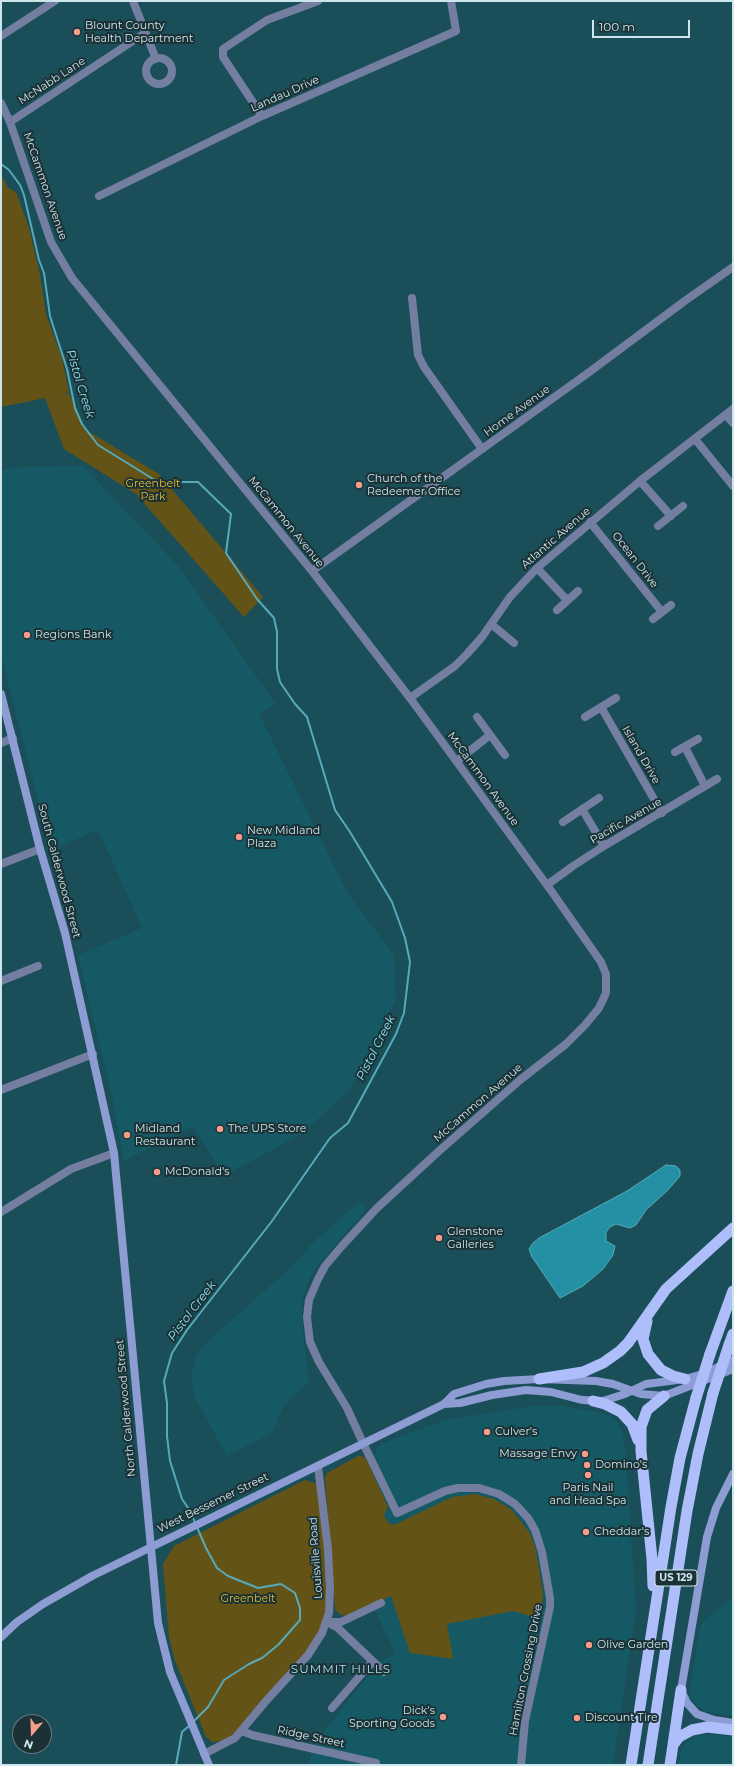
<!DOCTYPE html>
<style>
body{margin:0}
#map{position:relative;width:734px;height:1766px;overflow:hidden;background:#1a4e58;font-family:Montserrat,sans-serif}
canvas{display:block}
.frame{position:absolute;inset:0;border:2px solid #cce6eb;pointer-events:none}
.north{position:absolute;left:12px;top:1714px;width:40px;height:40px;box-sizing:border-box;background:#1b3135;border:1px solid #62797e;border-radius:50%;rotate:199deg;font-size:11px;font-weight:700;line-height:16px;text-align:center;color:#cce6eb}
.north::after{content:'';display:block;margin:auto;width:14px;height:18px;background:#f49d8b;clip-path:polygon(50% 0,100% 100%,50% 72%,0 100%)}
.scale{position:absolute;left:592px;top:20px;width:98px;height:18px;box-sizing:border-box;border:2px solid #cce6eb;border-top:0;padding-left:5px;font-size:12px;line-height:14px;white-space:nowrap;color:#cce6eb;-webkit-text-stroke:3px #1b3135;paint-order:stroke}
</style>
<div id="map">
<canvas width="734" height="1766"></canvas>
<div class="frame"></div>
<div class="north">N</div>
<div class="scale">100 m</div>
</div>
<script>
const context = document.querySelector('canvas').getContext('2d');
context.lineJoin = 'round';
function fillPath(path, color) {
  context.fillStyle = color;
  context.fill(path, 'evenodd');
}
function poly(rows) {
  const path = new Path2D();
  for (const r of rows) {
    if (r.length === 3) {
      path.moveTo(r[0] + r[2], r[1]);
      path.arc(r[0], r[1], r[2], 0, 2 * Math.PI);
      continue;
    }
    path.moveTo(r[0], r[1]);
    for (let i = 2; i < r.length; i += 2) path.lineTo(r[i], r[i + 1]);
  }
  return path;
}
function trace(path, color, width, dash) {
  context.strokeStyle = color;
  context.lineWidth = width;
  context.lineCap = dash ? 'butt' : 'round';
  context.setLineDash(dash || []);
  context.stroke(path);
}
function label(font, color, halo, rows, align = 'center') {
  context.font = font + ' Montserrat,sans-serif';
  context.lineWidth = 4;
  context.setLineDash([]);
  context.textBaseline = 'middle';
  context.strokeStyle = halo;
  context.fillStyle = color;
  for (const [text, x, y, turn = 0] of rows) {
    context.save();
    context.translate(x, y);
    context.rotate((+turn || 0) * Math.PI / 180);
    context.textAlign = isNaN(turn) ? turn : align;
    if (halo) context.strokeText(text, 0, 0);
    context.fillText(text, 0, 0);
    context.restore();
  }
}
fillPath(poly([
 [83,466,179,567,276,704,259,714,347,892,394,955,396,1001,349,1091,301,1134,224,1176,193,1126,124,1161,111,1092,78,955,142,928,98,830,51,850,1,656,1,470,18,467],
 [360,1201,367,1209,317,1266,309,1280,302,1302,303,1334,309,1381,284,1405,272,1433,227,1456,194,1396,191,1378,196,1357,206,1343,300,1259,310,1245],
 [532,1406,563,1406,603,1413,614,1418,622,1431,626,1454,636,1610,613,1765,311,1765,309,1763,314,1744,370,1673,385,1659,395,1653,376,1613,369,1605,341,1615,335,1610,335,1548,326,1488,325,1477,327,1473,358,1456,366,1459,376,1454,376,1448,381,1444,445,1420],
 [733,1598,733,1716,706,1712,693,1703,689,1696,699,1631,702,1623,705,1619],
 [713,1734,733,1737,733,1765,678,1765,683,1746,691,1737,697,1735]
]), '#155965');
fillPath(poly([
 [1,174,8,188,16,192,29,228,40,274,46,314,62,358,69,392,58,395,69,393,86,430,159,474,263,597,244,617,136,494,64,449,45,398,1,407],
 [358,1456,364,1457,366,1459,388,1507,384,1515,388,1523,394,1525,452,1497,475,1494,494,1499,512,1510,529,1532,535,1546,543,1593,541,1619,513,1611,447,1624,453,1659,410,1653,391,1596,348,1616,341,1615,335,1610,325,1477,327,1473],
 [305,1480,315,1483,318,1489,330,1606,324,1628,274,1692,232,1735,221,1741,212,1742,206,1737,175,1661,169,1637,163,1564,174,1546]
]), '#645317');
const water = poly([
 [666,1165,676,1166,680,1170,680,1176,668,1190,646,1210,636,1225,630,1228,616,1224,610,1227,606,1232,606,1241,615,1246,613,1255,603,1269,583,1286,560,1298,532,1257,529,1249,533,1243,539,1238,627,1191,666,1165]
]);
fillPath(water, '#2490a3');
trace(water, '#56aab9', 1);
trace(poly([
 [1,164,9,170,20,185,24,195,39,260,44,273,50,316,67,369,75,408,82,424,98,445,158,482,198,482,231,514,226,553,257,599,274,618,277,632,277,669,280,682,295,704,307,717,335,810,350,832,392,902,405,938,410,962,404,1013,396,1034,348,1123,330,1138,272,1221,187,1330,172,1353,164,1381,167,1403,167,1436,170,1461,182,1499,191,1512,195,1523],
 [193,1722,208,1707,224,1680,249,1664,262,1658,278,1645,300,1620,300,1608,295,1593,281,1584,258,1588,228,1576,217,1568,206,1548,197,1527],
 [176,1765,182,1732,190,1725]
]), '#56aab9', 2);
trace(poly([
 [133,1,156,59],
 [1,36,55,1],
 [159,71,13],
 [262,116,223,57,223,49,267,20,318,1],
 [10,122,145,33],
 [99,196,262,116,456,31,451,1],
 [412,298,418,355,424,367,482,449],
 [726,415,733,423],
 [695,439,733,486],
 [640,481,671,516],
 [590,522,662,612],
 [658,526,683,506],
 [537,568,567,600],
 [557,610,578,591],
 [653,619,671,605],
 [491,624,514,643],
 [410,698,455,666,467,654,482,637,510,597,537,568,640,481,733,409],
 [601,707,662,813],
 [477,717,505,755],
 [585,717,616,698],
 [1,743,13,738],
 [685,747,705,786],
 [675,752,698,739],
 [457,761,490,735],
 [582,809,604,846],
 [563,822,599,798],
 [1,864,40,849],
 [547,885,573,866,604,846,717,779],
 [1,981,38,966],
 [1,1090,93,1054],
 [363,1443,397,1513,445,1491,458,1488,479,1488,499,1494,515,1504,528,1518,535,1530,542,1552,550,1598,550,1607,525,1721,521,1765],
 [327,1622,338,1628,384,1672],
 [329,1622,341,1622,381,1603],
 [332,1708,372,1662],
 [242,1731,252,1735,376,1763],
 [204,1754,235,1738,266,1701,308,1655,322,1633,329,1613,330,1588,328,1550,318,1466]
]), '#747ea0', 8);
trace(poly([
 [1,103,10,122,51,242,72,278,312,571,410,698,552,892,601,962,606,974,606,993,599,1008,585,1025,566,1044,520,1080,439,1151,377,1208,341,1247,325,1266,318,1279,309,1300,307,1317,310,1342,319,1362,347,1408,363,1443],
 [312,571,588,373,686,300,733,267],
 [1,1212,71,1169,114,1153]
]), '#747ea0', 8);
trace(poly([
 [1,694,40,849,65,933,114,1153,158,1623,170,1672,209,1765],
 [444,1404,460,1403,492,1395,526,1390,551,1392,582,1400,603,1401,625,1394,646,1384,685,1379,703,1374,733,1360],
 [733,1474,716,1508,707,1537,681,1690,687,1703,697,1714,714,1720,733,1723],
 [1,1637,17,1622,43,1604,92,1576,444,1404,454,1394,486,1384,504,1381,539,1379,596,1381,613,1384,641,1394,664,1396,733,1369]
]), '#8d9cd2', 8);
trace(poly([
 [647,1321,643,1339,648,1354,661,1370,673,1376,685,1379],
 [729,1345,733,1334],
 [710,1354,733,1291],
 [539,1379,583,1372,603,1363,620,1351,628,1343,666,1289,733,1228],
 [593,1401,605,1404,621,1412,632,1424,638,1440],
 [653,1586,652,1559,641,1451,641,1427,647,1410,664,1396],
 [673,1745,679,1737,692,1730,707,1727,733,1730],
 [631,1765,671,1507,680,1458,696,1398],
 [648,1765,687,1511,698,1454,713,1393],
 [670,1765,681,1690]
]), '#aebefa', 11);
trace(poly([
 [713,1393,729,1345],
 [696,1398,710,1354]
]), '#aebefa', 11);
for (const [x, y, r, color] of [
 [77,32,4,"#f49d8b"],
 [359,485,4,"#f49d8b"],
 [27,635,4,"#f49d8b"],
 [239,837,4,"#f49d8b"],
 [220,1129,4,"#f49d8b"],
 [127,1135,4,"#f49d8b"],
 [157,1172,4,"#f49d8b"],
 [439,1238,4,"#f49d8b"],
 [487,1432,4,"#f49d8b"],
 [585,1454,4,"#f49d8b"],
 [587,1465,4,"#f49d8b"],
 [588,1475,4,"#f49d8b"],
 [586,1532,4,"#f49d8b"],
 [589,1645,4,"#f49d8b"],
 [443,1717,4,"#f49d8b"],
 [577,1718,4,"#f49d8b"]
]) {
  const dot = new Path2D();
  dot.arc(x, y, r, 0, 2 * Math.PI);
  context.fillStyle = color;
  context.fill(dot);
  trace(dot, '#1b3135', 1.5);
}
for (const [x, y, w] of [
 [676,1578,42]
]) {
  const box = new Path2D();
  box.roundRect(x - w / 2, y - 8, w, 16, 3);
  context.fillStyle = '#1b3135';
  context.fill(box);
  trace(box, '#cce6eb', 1);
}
label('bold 10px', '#cce6eb', null, [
 ["US 129",676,1578]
]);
label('11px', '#cce6eb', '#1b3135', [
 ["Blount County",85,26],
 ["Health Department",85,39],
 ["Church of the",367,479],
 ["Redeemer Office",367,492],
 ["Regions Bank",35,635],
 ["New Midland",247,831],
 ["Plaza",247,844],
 ["Midland",135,1129],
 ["Restaurant",135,1142],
 ["The UPS Store",228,1129],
 ["McDonald's",165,1172],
 ["Glenstone",447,1232],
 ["Galleries",447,1245],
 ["Culver's",495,1432],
 ["Massage Envy",577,1454,"right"],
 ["Domino's",595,1465],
 ["Paris Nail",588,1488,"center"],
 ["and Head Spa",588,1501,"center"],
 ["Cheddar's",594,1532],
 ["Olive Garden",597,1645],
 ["Dick's",435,1711,"right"],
 ["Sporting Goods",435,1724,"right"],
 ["Discount Tire",585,1718]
], 'left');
label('11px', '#cce6eb', '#1b3135', [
 ["McNabb Lane",52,81,-33],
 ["Landau Drive",285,94,-24],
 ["McCammon Avenue",45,186,71],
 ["Home Avenue",517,411,-36],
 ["McCammon Avenue",286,522,51],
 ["Atlantic Avenue",556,538,-41],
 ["Ocean Drive",635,560,52],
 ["Island Drive",641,755,60],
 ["McCammon Avenue",483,779,54],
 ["Pacific Avenue",626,821,-30],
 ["South Calderwood Street",59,871,75],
 ["McCammon Avenue",478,1103,-41],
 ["North Calderwood Street",126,1408,-95],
 ["West Bessemer Street",213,1503,-26],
 ["Louisville Road",316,1558,-94],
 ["Hamilton Crossing Drive",526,1670,-79],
 ["Ridge Street",311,1737,12]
]);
label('11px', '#e1bb32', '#1b3135', [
 ["Greenbelt",153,484],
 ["Park",153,497],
 ["Greenbelt",248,1599]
]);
label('italic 12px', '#8ae5f7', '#1b3135', [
 ["Pistol Creek",80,384,73],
 ["Pistol Creek",376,1048,-63],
 ["Pistol Creek",192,1311,-53]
]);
context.letterSpacing = '1px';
label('12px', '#a9deea', '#1b3135', [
 ["SUMMIT HILLS",341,1669]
]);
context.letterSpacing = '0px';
</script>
